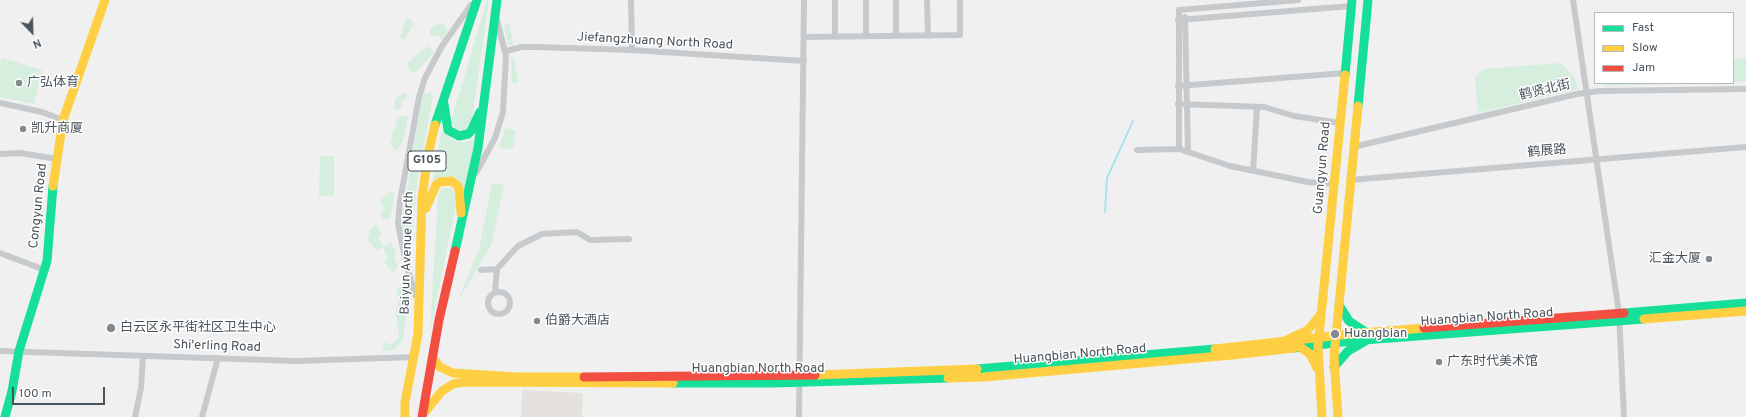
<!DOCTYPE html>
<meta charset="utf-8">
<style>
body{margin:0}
#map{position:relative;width:1746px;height:417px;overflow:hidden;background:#f0f0f0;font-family:Overpass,sans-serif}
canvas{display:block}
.legend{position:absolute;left:1594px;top:12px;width:140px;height:72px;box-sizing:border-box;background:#fff;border:1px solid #b6babd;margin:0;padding:5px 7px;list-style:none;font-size:12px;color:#48535b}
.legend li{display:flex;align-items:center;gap:8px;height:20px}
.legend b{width:20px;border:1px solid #b6babd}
.north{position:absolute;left:12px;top:12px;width:40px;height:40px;-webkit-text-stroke:3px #fff;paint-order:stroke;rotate:157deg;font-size:11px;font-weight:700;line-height:16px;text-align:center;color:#48535b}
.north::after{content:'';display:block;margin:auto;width:14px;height:18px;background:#48535b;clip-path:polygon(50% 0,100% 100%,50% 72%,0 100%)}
.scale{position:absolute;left:12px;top:387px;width:93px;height:18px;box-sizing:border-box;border:2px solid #48535b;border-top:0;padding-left:5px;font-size:12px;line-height:14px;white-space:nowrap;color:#48535b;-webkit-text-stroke:3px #fff;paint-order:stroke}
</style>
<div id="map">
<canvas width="1746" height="417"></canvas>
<ul class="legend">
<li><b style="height:5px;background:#16e098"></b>Fast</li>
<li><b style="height:5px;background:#ffcf43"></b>Slow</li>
<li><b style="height:5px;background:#f24e42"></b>Jam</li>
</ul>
<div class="north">N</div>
<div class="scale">100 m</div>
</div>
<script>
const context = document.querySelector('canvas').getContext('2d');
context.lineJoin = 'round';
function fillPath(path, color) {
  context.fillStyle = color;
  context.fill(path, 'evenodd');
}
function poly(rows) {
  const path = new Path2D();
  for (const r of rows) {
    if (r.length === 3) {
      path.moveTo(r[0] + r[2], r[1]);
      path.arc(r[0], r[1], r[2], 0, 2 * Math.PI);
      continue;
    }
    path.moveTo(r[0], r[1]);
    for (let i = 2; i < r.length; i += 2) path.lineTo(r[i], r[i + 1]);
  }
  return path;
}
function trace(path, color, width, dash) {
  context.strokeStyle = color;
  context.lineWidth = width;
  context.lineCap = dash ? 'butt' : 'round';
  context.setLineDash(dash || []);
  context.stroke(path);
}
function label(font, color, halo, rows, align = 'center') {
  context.font = font + ' Overpass,"Noto Sans SC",sans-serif';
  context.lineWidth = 3;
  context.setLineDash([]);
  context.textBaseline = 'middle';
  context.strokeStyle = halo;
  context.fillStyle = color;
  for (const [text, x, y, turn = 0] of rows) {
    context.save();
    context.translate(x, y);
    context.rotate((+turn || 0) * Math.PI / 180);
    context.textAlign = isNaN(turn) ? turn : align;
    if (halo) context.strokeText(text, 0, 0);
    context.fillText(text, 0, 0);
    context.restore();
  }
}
fillPath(poly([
 [522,390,583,393,582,417,521,417]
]), '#e5e2de');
fillPath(poly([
 [487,0,489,0,472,119,465,130,460,131,455,129,452,123,452,118],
 [406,19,411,19,414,23,404,40,400,37],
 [442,23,448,29,443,40,438,36,430,35,430,28],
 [506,24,509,24,514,46,508,45,504,26],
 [428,46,434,53,414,74,406,64],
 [511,56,513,57,519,83,512,83],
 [2,58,42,70,34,104,0,97,0,63],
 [1746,58,1746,81,1733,82,1733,59],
 [1561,63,1575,78,1578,89,1478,113,1475,77,1485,69],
 [1604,83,1694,83,1604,86],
 [405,92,407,98,402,102,402,109,394,110,395,99],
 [431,93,433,95,417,183,410,260,401,225,422,98,424,94],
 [402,115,408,117,404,137,397,152,390,144,397,119],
 [505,128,516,130,513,149,499,148],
 [442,131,456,142,466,142,475,138,465,191,462,186,432,184],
 [320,156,334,156,334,195,319,196],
 [492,183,504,185,492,243,457,303,479,249],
 [443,188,451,188,454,190,456,205,430,332,438,195],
 [391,191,394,193,392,211,389,219,383,219,380,214,384,210,380,200],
 [376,224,382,234,378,238,384,246,377,251,367,239,370,235,368,231],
 [391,242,396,253,394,258,398,267,392,272,384,261,388,257,383,248],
 [402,286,407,308,403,341,394,349,388,351,383,351,384,342,390,345,395,342,399,337,396,313,399,299,396,290]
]), '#d5eedd');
trace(poly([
 [1105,212,1107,178,1133,121]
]), '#ace2ea', 2);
trace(poly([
 [631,0,632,50],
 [896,0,896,36],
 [927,0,928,35],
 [1573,0,1619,313,1624,417],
 [1185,17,1188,152],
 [1178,20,1351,6],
 [835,36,835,0],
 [866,36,866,0],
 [804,37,960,35,960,0],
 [506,51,522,47,535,47,632,50,804,61],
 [1178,86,1345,73],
 [0,103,42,112,63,120],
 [1178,104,1264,107,1294,116,1340,123],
 [1353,147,1577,94,1599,91,1746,89],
 [1179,149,1179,10,1298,0],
 [1137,150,1179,149,1230,166,1308,182,1334,184],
 [0,154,20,153,57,159],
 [1253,171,1257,107],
 [476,173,495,138,503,112,506,56,497,20],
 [1350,180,1746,147],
 [0,253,45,270],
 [481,270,497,269],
 [499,303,11],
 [495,292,497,269,518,246,542,234,577,232,590,240,629,239],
 [415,295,405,259,398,224,400,201,419,97,425,78,442,46,471,5],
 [0,351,296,361,415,357],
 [135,417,141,388,143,356],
 [202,417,218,358],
 [799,417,804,0]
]), '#c7cacc', 6);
trace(poly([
 [1345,75,1352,0],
 [444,104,448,130,459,136,468,134,471,131,480,112],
 [1358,106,1368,0],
 [435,125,477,0],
 [455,251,478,148,497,0],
 [1339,305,1349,321,1367,333],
 [1624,313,1746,303],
 [1294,348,1350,341,1644,319],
 [1334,367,1348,351,1367,340],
 [977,369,1215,349],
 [673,383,773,383,948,378],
 [5,417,12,391,19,351,47,261,53,186]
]), '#16e098', 9);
trace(poly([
 [53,186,63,120,105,0],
 [426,208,436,185,440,182,451,181,457,185,459,189,461,213],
 [1644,319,1746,311],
 [1282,342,1308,330,1321,314],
 [1300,347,1310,354,1317,368],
 [1215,349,1350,334,1424,328],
 [432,357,440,367,453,373,518,377,584,377],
 [815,375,977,369],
 [948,378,984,377,1232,355,1294,348],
 [425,412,442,391,453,384,464,382,673,383],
 [405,417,405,402,418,334,422,198,428,155,435,125],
 [1322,417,1318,346,1345,75],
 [1338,417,1334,357,1358,106]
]), '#ffcf43', 9);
trace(poly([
 [1424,328,1624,313],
 [584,377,815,375],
 [422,417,439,320,455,251]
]), '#f24e42', 9);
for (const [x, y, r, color] of [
 [19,83,4,"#838a8f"],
 [23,129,4,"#838a8f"],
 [1709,259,4,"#838a8f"],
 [537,321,4,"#838a8f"],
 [111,328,5,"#838a8f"],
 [1335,334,5,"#838a8f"],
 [1439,362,4,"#838a8f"]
]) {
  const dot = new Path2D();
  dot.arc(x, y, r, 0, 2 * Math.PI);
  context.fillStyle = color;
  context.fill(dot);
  trace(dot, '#fff', 1.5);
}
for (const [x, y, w] of [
 [427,161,38]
]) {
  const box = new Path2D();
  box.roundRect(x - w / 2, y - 10, w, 20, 3);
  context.fillStyle = '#fff';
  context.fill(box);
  trace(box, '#48535b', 1);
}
label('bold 12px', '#48535b', null, [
 ["G105",427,161]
]);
label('13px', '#48535b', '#fff', [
 ["Jiefangzhuang North Road",655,42,3],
 ["鹤贤北街",1545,91,-13],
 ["鹤展路",1547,152,-5],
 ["Guangyun Road",1323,168,-85],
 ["Congyun Road",39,206,-84],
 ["Baiyun Avenue North",408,253,-88],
 ["Huangbian North Road",1487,318,-4],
 ["Shi'erling Road",217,347,2],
 ["Huangbian North Road",1080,355,-5],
 ["Huangbian North Road",758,369]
]);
label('13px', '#48535b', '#fff', [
 ["广弘体育",27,83],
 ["凯升商厦",31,129],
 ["汇金大厦",1701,259,"right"],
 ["伯爵大酒店",545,321],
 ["白云区永平街社区卫生中心",120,328],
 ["Huangbian",1344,334],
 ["广东时代美术馆",1447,362]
], 'left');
</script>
